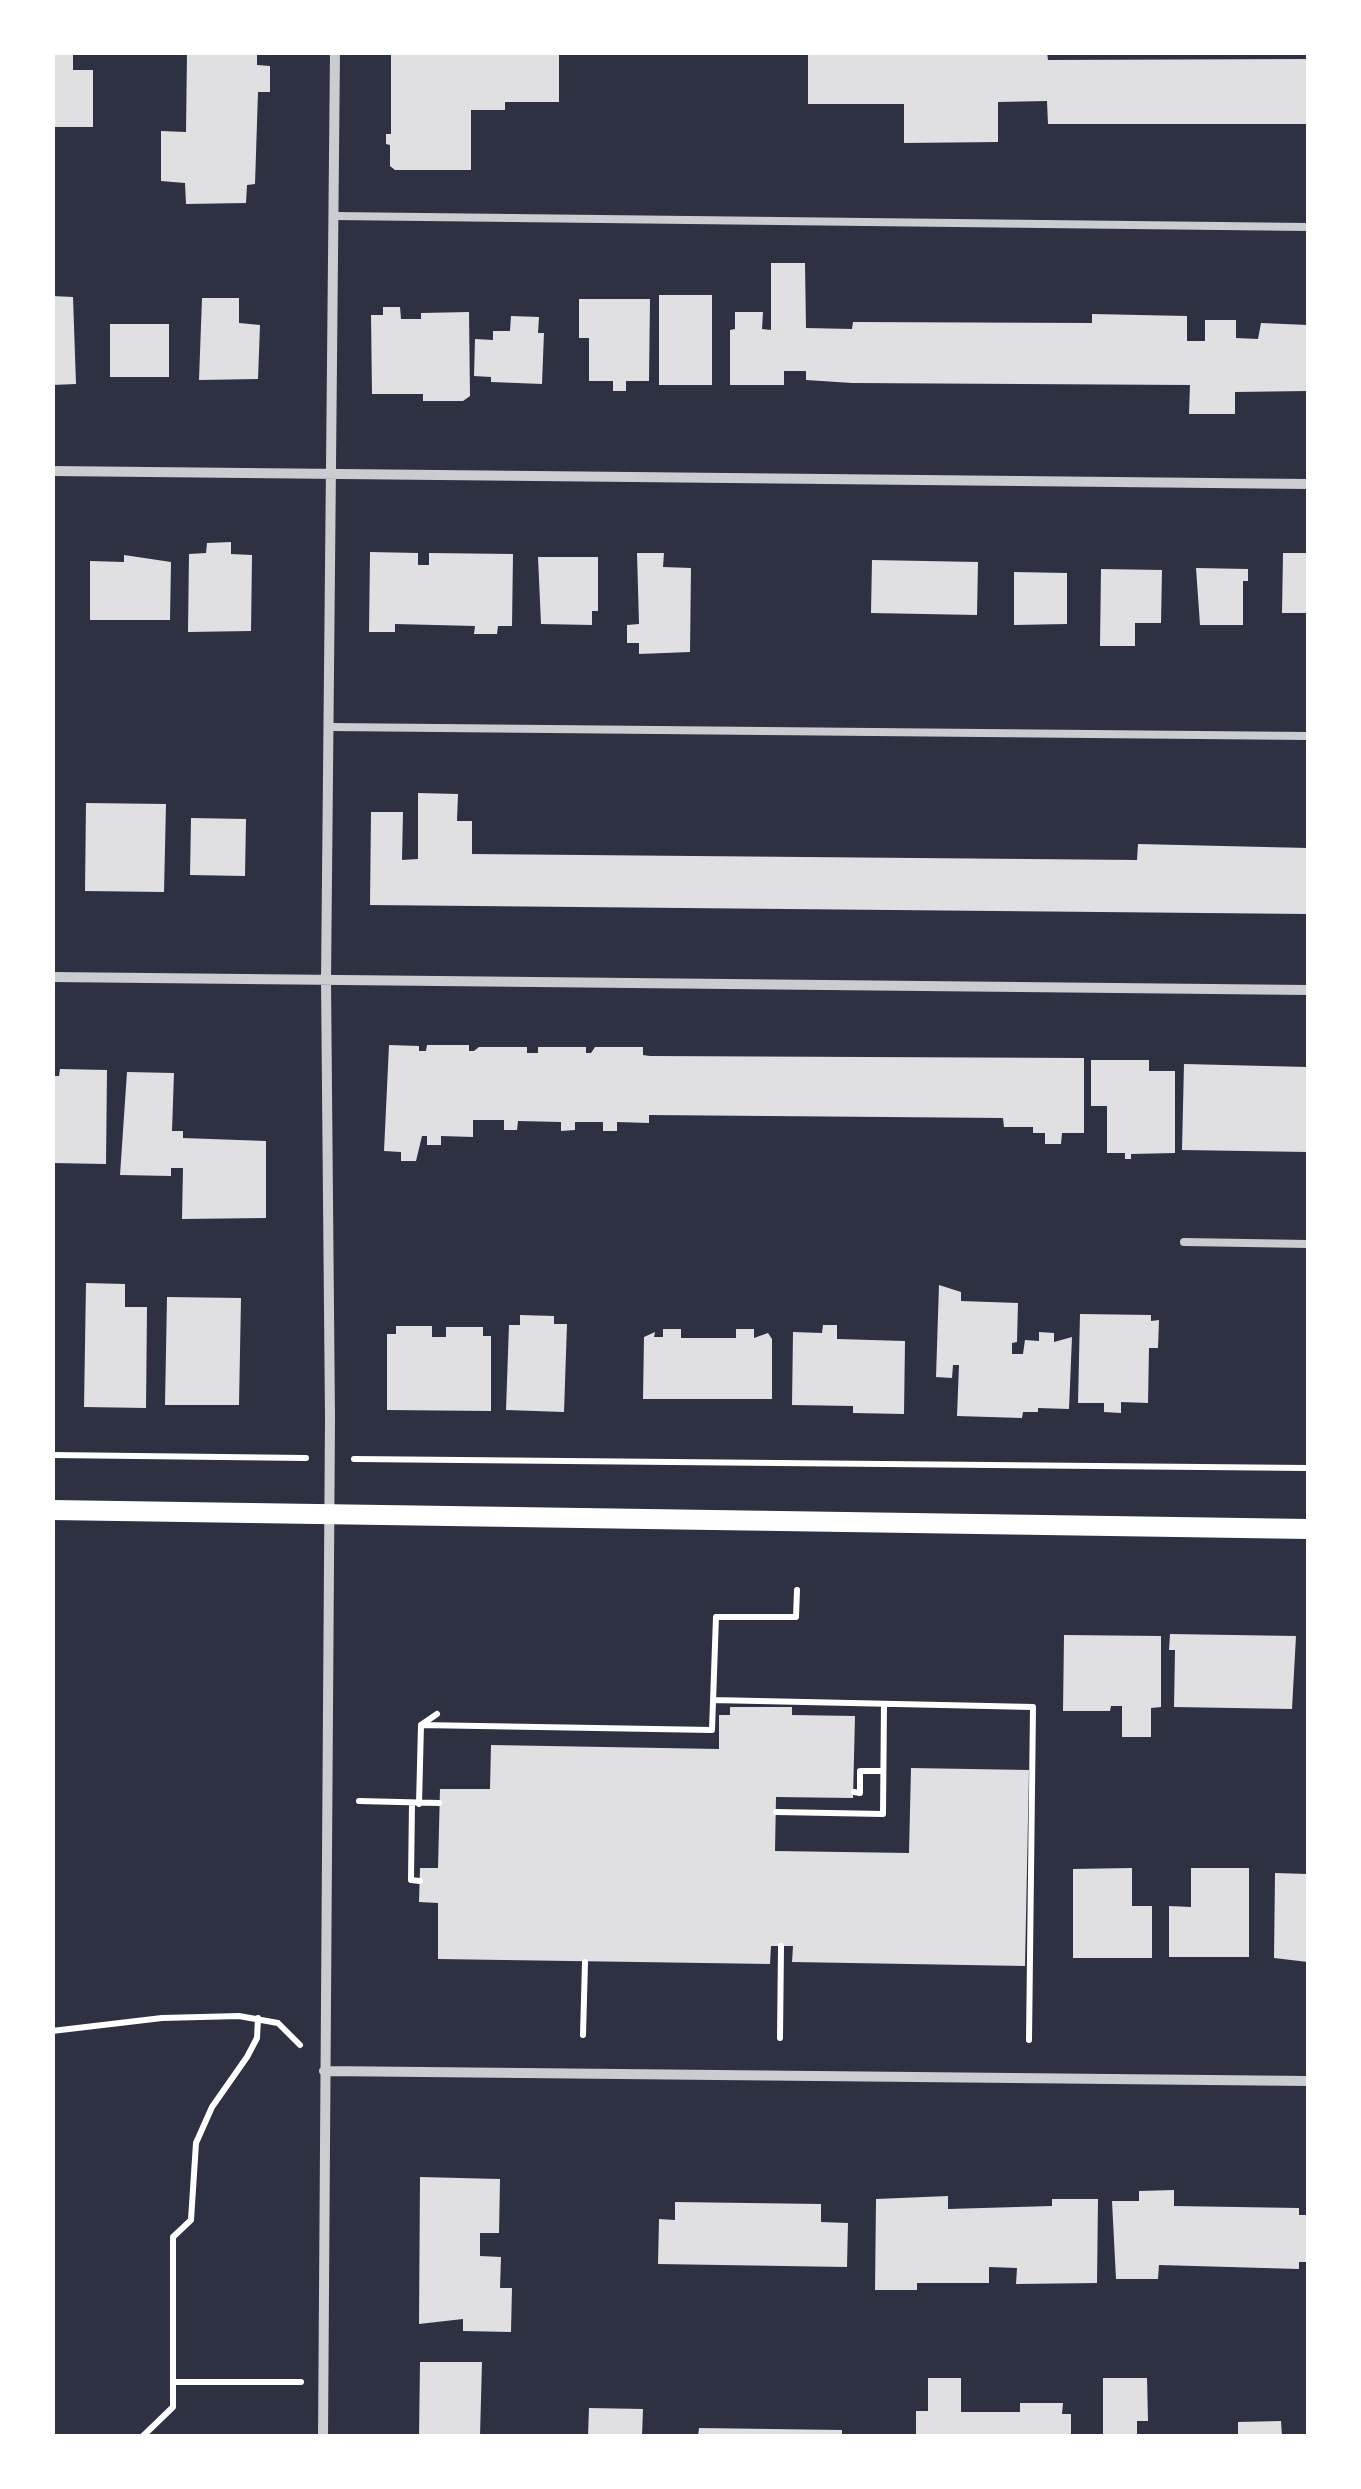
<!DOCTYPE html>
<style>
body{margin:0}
#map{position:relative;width:1361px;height:2489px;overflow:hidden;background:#2d3142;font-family:"IBM Plex Sans",sans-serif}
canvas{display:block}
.frame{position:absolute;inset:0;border:55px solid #fff;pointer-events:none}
</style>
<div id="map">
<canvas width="1361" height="2489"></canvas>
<div class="frame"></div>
</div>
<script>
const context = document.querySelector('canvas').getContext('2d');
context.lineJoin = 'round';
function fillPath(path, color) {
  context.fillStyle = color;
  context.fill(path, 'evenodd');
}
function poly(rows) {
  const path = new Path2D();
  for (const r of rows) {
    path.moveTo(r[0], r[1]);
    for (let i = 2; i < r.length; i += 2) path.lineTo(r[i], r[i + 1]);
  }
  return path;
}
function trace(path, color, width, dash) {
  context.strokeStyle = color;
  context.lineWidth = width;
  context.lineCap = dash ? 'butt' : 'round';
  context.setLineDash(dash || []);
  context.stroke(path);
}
fillPath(poly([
 [52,52,73,52,73,70,93,70,93,127,52,127],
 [187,52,257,52,257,65,270,66,270,92,258,92,255,184,247,185,246,203,186,204,185,183,161,181,161,131,186,132],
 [391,52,559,52,559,102,505,102,505,110,471,110,471,170,395,170,390,166,390,145,386,144,386,134,391,134],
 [1047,52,1048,60,1308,59,1308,124,1048,124,1047,101,998,102,998,142,904,143,904,104,808,104,808,55],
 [771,263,805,263,806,328,852,329,853,322,1092,323,1092,314,1187,316,1187,341,1205,341,1205,320,1236,320,1236,338,1258,339,1261,323,1308,325,1308,391,1235,392,1235,414,1189,414,1190,385,852,383,806,380,806,371,784,371,784,385,730,385,730,330,735,329,735,312,763,312,762,329,771,330],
 [659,295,712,295,712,385,659,385],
 [52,296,73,297,76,384,52,385],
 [202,298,239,298,239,323,260,325,258,379,199,380],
 [579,299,650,299,649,381,626,381,626,391,613,391,613,381,589,381,589,338,579,338],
 [383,307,400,307,401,319,421,319,421,313,469,312,470,396,463,401,423,401,423,394,372,394,371,315,383,315],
 [511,316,539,317,538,333,544,333,542,384,491,382,491,377,474,376,475,339,493,340,493,331,510,331],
 [110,324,169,324,169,377,110,377],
 [231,542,231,554,252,555,251,631,188,632,189,554,206,553,207,543],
 [370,552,418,553,418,565,429,565,429,553,513,554,512,626,498,626,497,634,474,634,475,626,395,624,395,632,369,632],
 [637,553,664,553,663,567,691,568,690,652,639,654,639,643,627,643,627,625,639,624],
 [1283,553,1308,553,1308,613,1282,613],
 [124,555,171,562,170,620,90,620,90,561,124,562],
 [538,557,598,557,598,611,592,611,592,625,541,624],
 [872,560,978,562,977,615,871,613],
 [1196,568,1248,569,1248,581,1243,581,1243,625,1200,625],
 [1101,569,1162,570,1161,623,1135,623,1135,646,1100,646],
 [1014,572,1067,573,1067,624,1014,625],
 [418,793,458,794,457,821,472,821,472,854,1137,860,1138,844,1308,848,1308,914,370,905,371,812,403,812,402,860,418,859],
 [86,803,166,804,164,892,85,891],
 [191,818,246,819,245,876,190,875],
 [389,1045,419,1046,419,1051,426,1051,427,1045,469,1045,469,1051,474,1051,479,1047,527,1047,527,1053,538,1053,538,1047,586,1047,586,1053,591,1053,595,1047,643,1047,643,1055,650,1056,1084,1058,1084,1133,1062,1133,1061,1144,1045,1144,1045,1133,1033,1133,1033,1127,1004,1127,1003,1118,649,1115,649,1123,617,1122,617,1131,603,1131,603,1122,575,1122,575,1130,561,1131,561,1122,518,1121,517,1130,504,1130,504,1120,473,1120,473,1137,441,1136,441,1145,427,1145,427,1136,422,1136,416,1161,401,1161,401,1152,384,1151],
 [1091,1060,1149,1060,1149,1071,1175,1071,1175,1153,1131,1154,1131,1159,1125,1159,1125,1153,1107,1153,1107,1106,1091,1106],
 [1184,1064,1308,1067,1308,1152,1182,1150],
 [60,1069,107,1070,106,1164,52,1163,52,1076,59,1076],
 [127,1072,174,1073,172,1131,183,1131,183,1138,266,1141,266,1218,182,1219,183,1168,171,1168,171,1176,120,1175],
 [86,1283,125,1284,125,1307,147,1307,146,1408,84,1407],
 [939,1285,961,1292,961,1301,1018,1303,1017,1342,1012,1343,1012,1354,1023,1354,1025,1340,1039,1341,1039,1332,1054,1333,1054,1342,1072,1337,1069,1409,1038,1408,1038,1412,1023,1412,1022,1418,957,1416,959,1365,953,1365,952,1378,936,1377],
 [167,1297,241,1298,239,1405,165,1405],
 [1080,1314,1151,1315,1151,1321,1159,1320,1158,1348,1149,1348,1148,1403,1121,1402,1121,1413,1104,1412,1104,1403,1078,1403],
 [520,1315,554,1316,554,1324,567,1324,564,1412,506,1410,509,1325,520,1325],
 [823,1325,837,1325,837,1339,905,1341,904,1414,853,1413,853,1406,792,1405,793,1332,822,1333],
 [396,1326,432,1326,432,1337,446,1337,446,1327,483,1327,483,1336,491,1336,491,1411,387,1410,387,1334,396,1334],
 [663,1329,681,1329,681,1338,736,1338,736,1329,754,1329,754,1338,768,1333,772,1339,772,1399,643,1399,644,1337,655,1332,654,1337,663,1337],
 [1170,1634,1296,1636,1292,1709,1174,1707,1175,1650,1169,1650],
 [1064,1635,1161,1636,1161,1707,1151,1708,1151,1737,1122,1737,1122,1706,1111,1706,1110,1711,1063,1711],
 [730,1707,792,1707,792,1715,855,1716,853,1798,776,1797,775,1851,909,1853,911,1768,1029,1770,1025,1966,792,1962,793,1946,771,1946,770,1964,438,1959,438,1903,419,1902,420,1868,438,1868,440,1789,490,1789,491,1745,719,1749,719,1715,730,1715],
 [1132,1868,1132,1906,1152,1906,1152,1958,1073,1958,1073,1869],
 [1191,1868,1249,1868,1249,1957,1169,1957,1169,1906,1191,1907],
 [1275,1873,1308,1874,1308,1962,1274,1958],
 [420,2177,500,2179,499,2233,480,2233,480,2256,501,2257,500,2288,512,2288,511,2332,463,2331,463,2319,419,2324],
 [1174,2190,1174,2206,1299,2208,1299,2215,1308,2215,1308,2262,1299,2262,1299,2269,1159,2265,1158,2279,1116,2279,1112,2201,1139,2201,1139,2191],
 [948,2196,948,2209,1052,2206,1052,2199,1098,2199,1097,2283,1016,2284,1017,2268,989,2267,989,2283,917,2283,917,2290,875,2290,876,2199],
 [675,2202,821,2204,821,2222,848,2223,847,2267,658,2264,659,2219,675,2220],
 [420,2362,482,2362,480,2436,419,2436],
 [928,2378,961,2378,961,2412,1020,2412,1020,2403,1063,2403,1062,2414,1071,2414,1071,2436,916,2436,916,2411,928,2411],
 [1103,2378,1147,2378,1148,2421,1137,2421,1137,2436,1103,2436],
 [589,2408,643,2409,642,2436,588,2436],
 [1281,2421,1282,2436,1238,2436,1238,2422],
 [699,2428,842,2430,842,2436,698,2436]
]), '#e0e0e3');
trace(poly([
 [52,1455,306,1458],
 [354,1459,1308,1468],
 [713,1700,1033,1707,1029,2040],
 [421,1725,712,1730,716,1617,796,1617,797,1590],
 [854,1792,860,1793,860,1771,883,1771],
 [359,1801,439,1803],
 [412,1803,411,1880,420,1881],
 [419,1804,421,1725,437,1714],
 [776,1812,883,1814,884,1704],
 [52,2031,162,2018,239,2016,278,2023,300,2045],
 [583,2035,585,1962],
 [780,2038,781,1946],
 [173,2382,301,2382],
 [143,2436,173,2407,173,2237,191,2220,196,2143,212,2107,247,2057,257,2038,258,2018]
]), '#fff', 6);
trace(poly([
 [335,216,1308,227],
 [330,727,1308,736],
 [1184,1242,1308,1244]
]), '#caccd0', 8);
trace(poly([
 [52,471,1308,484],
 [52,977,1308,990],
 [324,2071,1308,2081],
 [323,2436,330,1418,326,980,335,52]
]), '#caccd0', 10);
trace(poly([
 [52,1510,1308,1529]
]), '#fff', 20);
</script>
